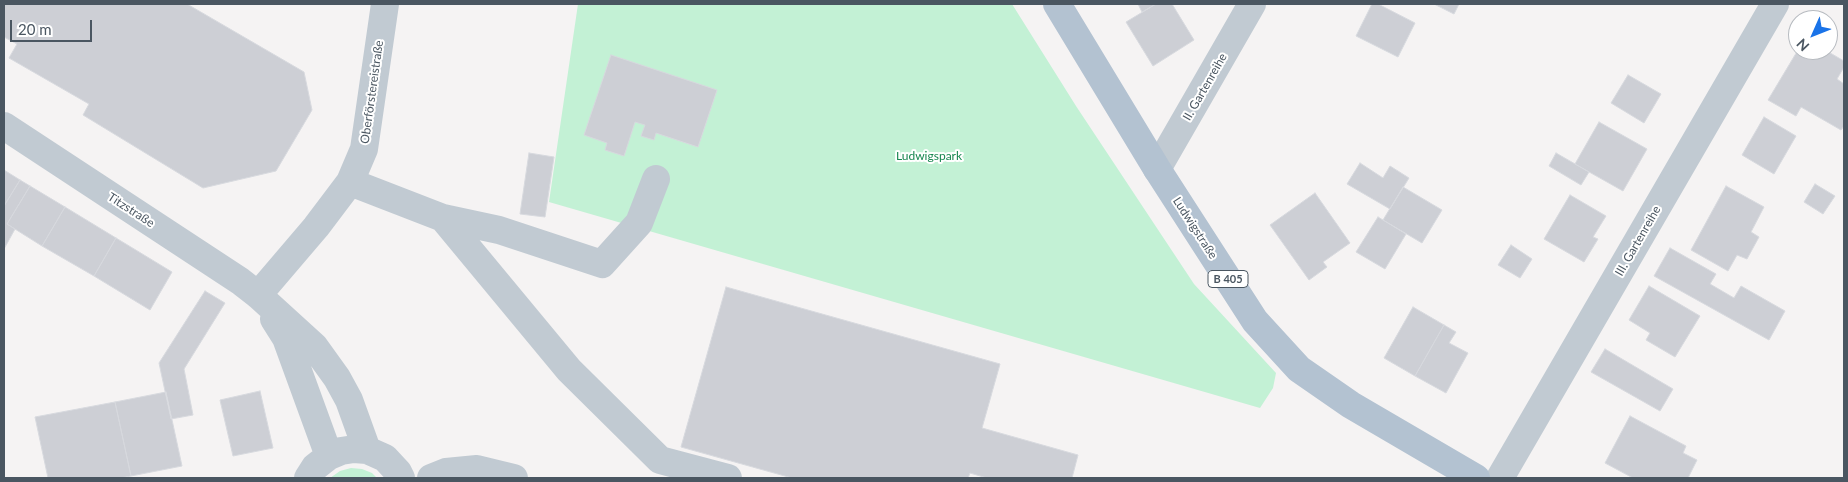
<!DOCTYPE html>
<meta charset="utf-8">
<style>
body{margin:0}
#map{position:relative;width:1848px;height:482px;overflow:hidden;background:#f5f3f3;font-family:Lato,sans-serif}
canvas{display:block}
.frame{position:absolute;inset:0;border:5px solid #4a5661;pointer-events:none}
.north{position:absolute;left:1788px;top:10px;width:50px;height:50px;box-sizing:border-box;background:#fff;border:1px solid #b7bbc0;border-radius:50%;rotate:226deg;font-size:14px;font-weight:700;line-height:20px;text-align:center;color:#4a5661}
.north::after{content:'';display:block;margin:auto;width:18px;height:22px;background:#1a73e8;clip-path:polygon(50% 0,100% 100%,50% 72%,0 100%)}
.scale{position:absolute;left:10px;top:20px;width:82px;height:22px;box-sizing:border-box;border:2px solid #4a5661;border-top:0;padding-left:6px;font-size:15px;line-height:18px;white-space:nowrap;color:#4a5661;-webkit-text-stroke:4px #fff;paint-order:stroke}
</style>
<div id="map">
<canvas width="1848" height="482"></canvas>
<div class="frame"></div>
<div class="north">N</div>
<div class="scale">20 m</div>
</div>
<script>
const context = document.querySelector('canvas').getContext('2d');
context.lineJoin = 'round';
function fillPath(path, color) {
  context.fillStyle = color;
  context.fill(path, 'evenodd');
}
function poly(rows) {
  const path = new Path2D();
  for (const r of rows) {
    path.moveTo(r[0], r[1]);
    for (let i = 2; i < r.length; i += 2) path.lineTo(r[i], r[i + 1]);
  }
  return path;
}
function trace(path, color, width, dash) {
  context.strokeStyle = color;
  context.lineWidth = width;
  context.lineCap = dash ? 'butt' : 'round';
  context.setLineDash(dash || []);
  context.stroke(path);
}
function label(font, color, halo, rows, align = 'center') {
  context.font = font + ' Lato,sans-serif';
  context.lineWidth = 4;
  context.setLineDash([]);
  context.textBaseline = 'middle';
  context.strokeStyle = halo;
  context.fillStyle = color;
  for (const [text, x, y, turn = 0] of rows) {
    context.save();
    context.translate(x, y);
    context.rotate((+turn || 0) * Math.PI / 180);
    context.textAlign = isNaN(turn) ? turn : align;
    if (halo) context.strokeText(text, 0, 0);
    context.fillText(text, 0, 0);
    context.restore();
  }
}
fillPath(poly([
 [578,4,1012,4,1076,106,1194,284,1276,373,1273,388,1260,408,549,202],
 [351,468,362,469,372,473,377,478,330,478,340,471]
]), '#c3f1d5');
const building = poly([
 [4,4,187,4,304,72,312,110,276,171,203,188,83,115,89,104,9,58,17,44,4,37,4,4],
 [1138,4,1156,4,1142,12,1138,4],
 [1156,4,1172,4,1194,40,1153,66,1126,22,1156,4],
 [1372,4,1378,4,1415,23,1398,57,1356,36,1372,4],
 [1434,4,1459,4,1454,14,1434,4],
 [1798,50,1825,50,1844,61,1844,67,1837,79,1844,84,1844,126,1841,130,1801,107,1796,116,1768,100,1798,50],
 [611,55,717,90,698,147,656,133,654,140,641,136,645,125,635,122,624,156,605,150,607,143,584,135,611,55],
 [1628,75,1661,94,1644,123,1611,103,1628,75],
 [1764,117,1796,136,1774,174,1742,155,1764,117],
 [1599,122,1647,149,1623,191,1575,164,1599,122],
 [529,153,554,157,545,217,520,214,529,153],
 [1556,153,1589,172,1581,185,1549,166,1556,153],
 [1360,163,1383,178,1390,166,1409,178,1390,209,1347,184,1360,163],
 [4,170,20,180,4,206,4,170],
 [20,180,30,186,7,224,15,229,4,249,4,206,20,180],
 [1815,184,1835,196,1823,214,1804,202,1815,184],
 [30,186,65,207,42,246,7,224,30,186],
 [1726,186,1764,207,1751,232,1759,237,1747,259,1737,255,1728,271,1691,250,1726,186],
 [1403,187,1442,210,1422,243,1383,220,1403,187],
 [1315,193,1350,243,1323,262,1327,267,1309,280,1270,225,1315,193],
 [1570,195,1606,216,1593,237,1598,239,1584,262,1544,239,1570,195],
 [65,207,116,238,94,276,42,246,65,207],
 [1378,217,1406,234,1385,269,1356,252,1378,217],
 [116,238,172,272,150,310,94,276,116,238],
 [1511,245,1532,259,1520,278,1498,265,1511,245],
 [1670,248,1716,274,1710,284,1734,298,1741,286,1785,311,1769,340,1654,276,1670,248],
 [1649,286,1700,316,1675,357,1646,340,1650,333,1629,320,1649,286],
 [726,287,1000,364,982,428,1078,455,1072,478,987,478,970,473,968,478,792,478,681,447,726,287],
 [205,291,225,303,184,369,193,415,171,419,159,363,205,291],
 [1413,307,1444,325,1415,376,1384,358,1413,307],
 [1444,325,1456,332,1449,343,1468,353,1446,393,1415,376,1444,325],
 [1605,349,1673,389,1660,411,1591,372,1605,349],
 [260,391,273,448,233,456,220,400,260,391],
 [166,392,182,466,131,476,115,402,166,392],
 [115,402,131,476,120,478,48,478,35,417,115,402],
 [1630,416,1686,446,1683,453,1697,460,1688,478,1633,478,1605,463,1630,416]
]);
fillPath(building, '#cdcfd5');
trace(building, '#d7d9de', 1);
trace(poly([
 [4,126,240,281,258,295,314,346,337,378,349,400,367,450],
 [1157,169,1252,4],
 [350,182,443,218,499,230,602,264,639,223,656,179],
 [443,218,569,370,660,460,728,478],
 [258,295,316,227,350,182,364,149,385,4],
 [274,319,286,338,329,456],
 [308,478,315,467,329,456,341,451,354,449,367,450,385,458,398,472,401,478],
 [431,478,446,472,477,469,514,478],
 [1500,478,1775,4]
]), '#c1cad2', 28);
trace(poly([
 [1057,4,1157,169,1255,321,1299,369,1351,405,1476,478]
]), '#b3c2d1', 28);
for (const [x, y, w] of [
 [1228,279,40]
]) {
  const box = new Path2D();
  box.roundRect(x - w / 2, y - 8.5, w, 17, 4);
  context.fillStyle = '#fff';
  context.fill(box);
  trace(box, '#4a5661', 1);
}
label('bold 11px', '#4a5661', null, [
 ["B 405",1228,279]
]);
label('12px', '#4a5661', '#fff', [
 ["II. Gartenreihe",1205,87,-60],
 ["Oberförstereistraße",372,92,-82],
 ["Titzstraße",131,210,33],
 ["Ludwigstraße",1195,228,57],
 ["III. Gartenreihe",1638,241,-60]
]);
label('12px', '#17864f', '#fff', [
 ["Ludwigspark",929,156]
]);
</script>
